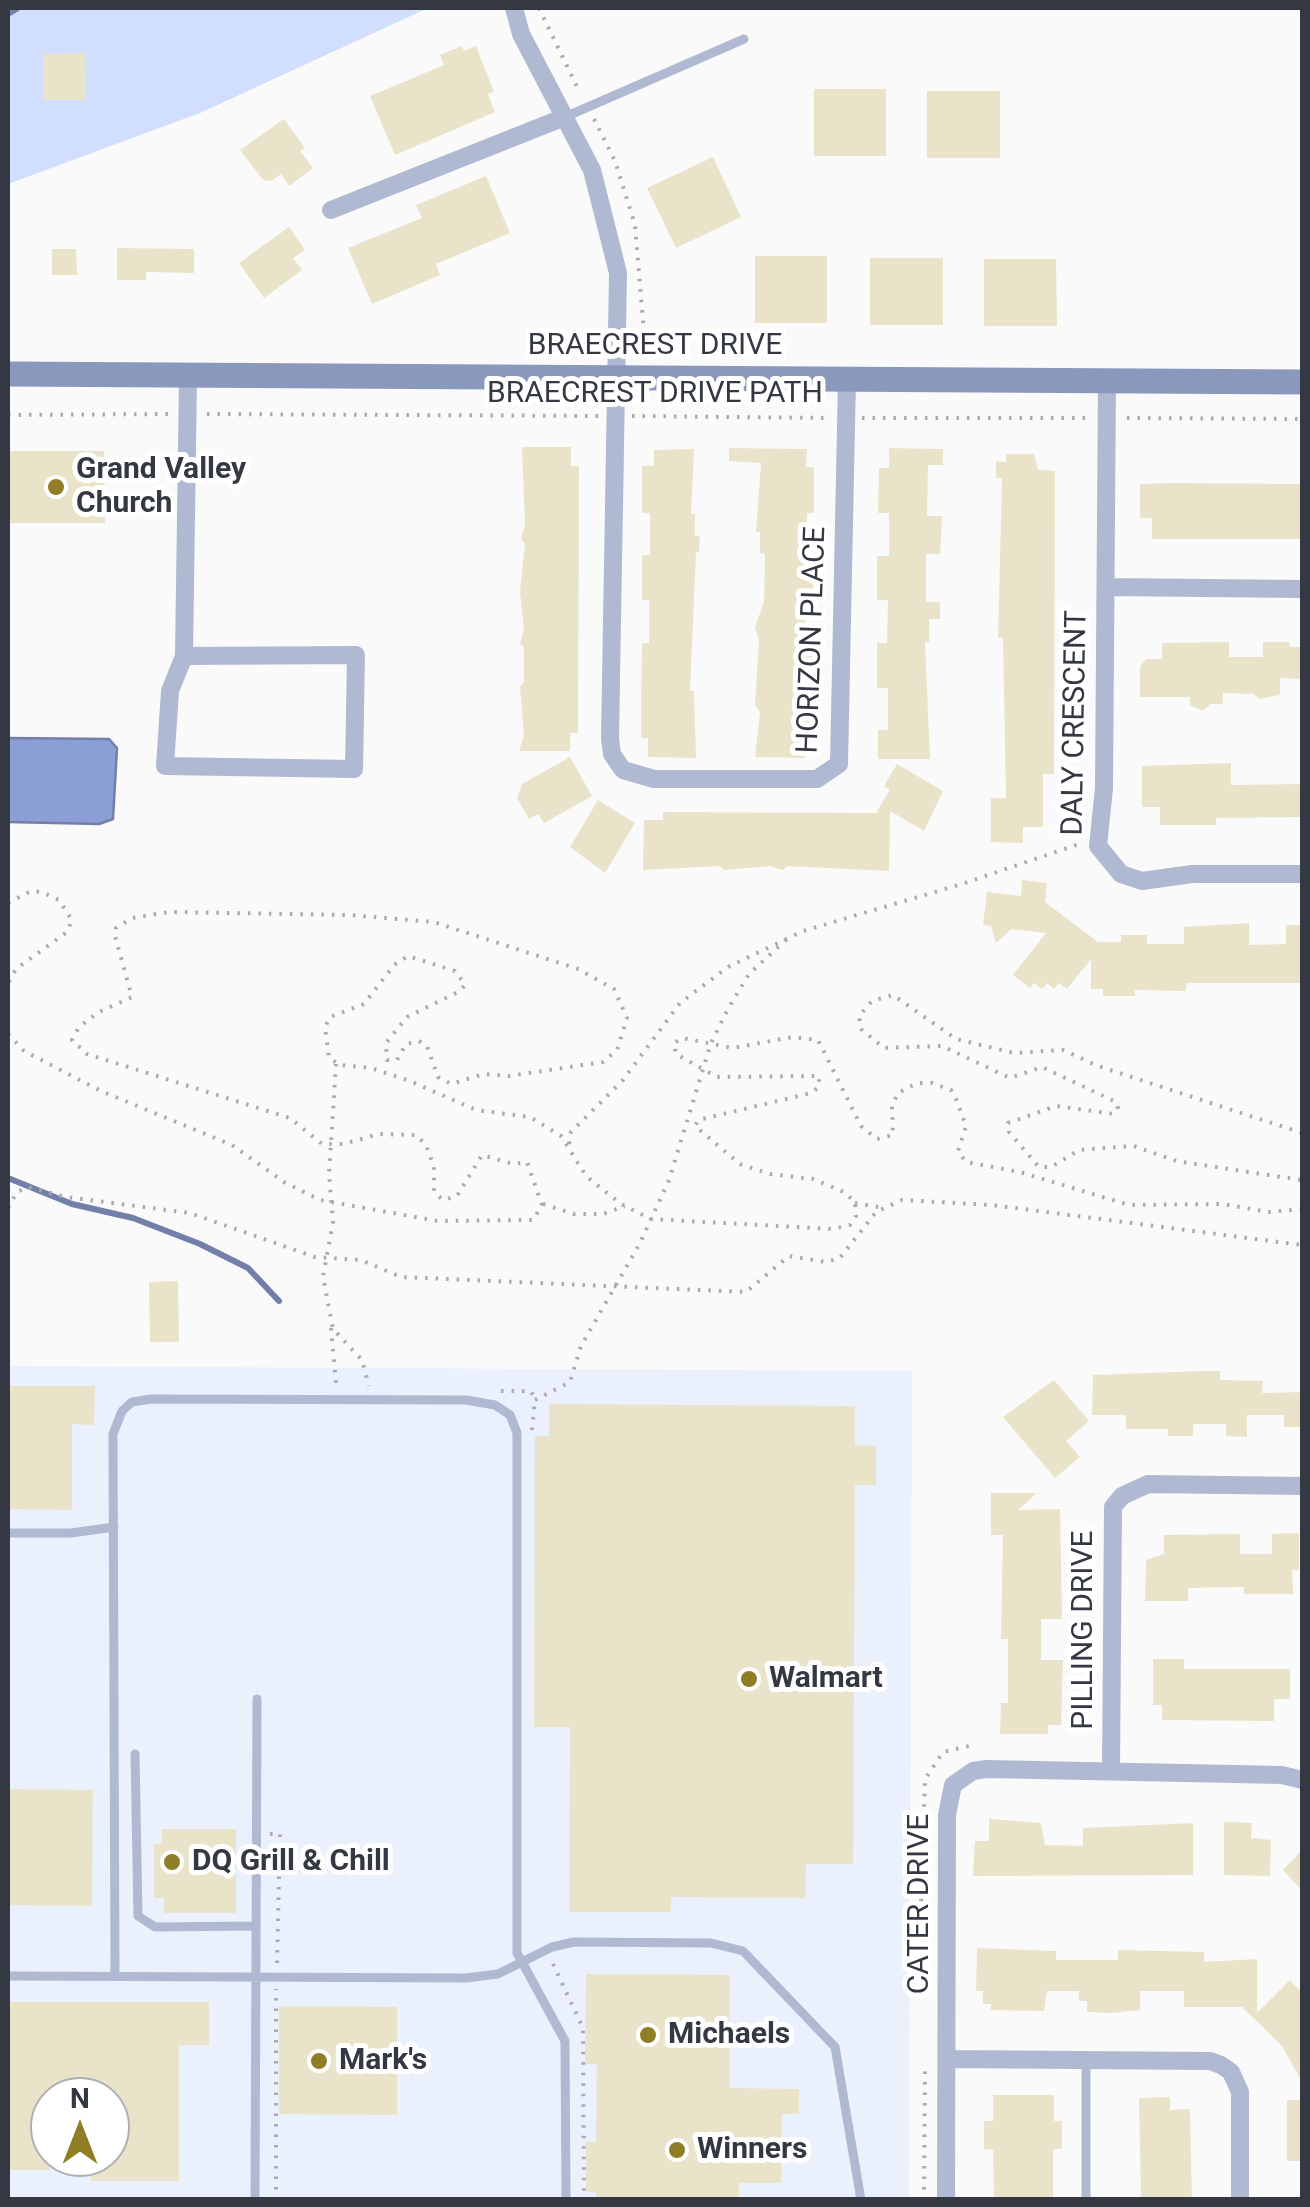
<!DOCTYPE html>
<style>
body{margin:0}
#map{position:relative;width:1310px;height:2207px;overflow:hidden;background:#fafafa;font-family:Roboto,sans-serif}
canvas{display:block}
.frame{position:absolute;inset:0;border:10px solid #343842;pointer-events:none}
.north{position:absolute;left:30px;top:2077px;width:100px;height:100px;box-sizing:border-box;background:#fff;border:2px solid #aeafb3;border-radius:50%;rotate:0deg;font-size:28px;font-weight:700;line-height:40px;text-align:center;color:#343842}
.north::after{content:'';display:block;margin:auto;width:35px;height:45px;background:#8f7e25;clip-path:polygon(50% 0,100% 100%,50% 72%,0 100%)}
</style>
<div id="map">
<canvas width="1310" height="2207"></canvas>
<div class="frame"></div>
<div class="north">N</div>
</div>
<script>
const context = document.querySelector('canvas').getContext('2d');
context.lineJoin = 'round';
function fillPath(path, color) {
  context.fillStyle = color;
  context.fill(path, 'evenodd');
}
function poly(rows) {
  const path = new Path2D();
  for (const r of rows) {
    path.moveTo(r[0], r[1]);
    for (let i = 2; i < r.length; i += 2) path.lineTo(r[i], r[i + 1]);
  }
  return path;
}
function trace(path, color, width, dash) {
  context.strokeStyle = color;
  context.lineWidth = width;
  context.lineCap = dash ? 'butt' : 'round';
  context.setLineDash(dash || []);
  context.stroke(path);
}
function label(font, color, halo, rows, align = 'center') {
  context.font = font + ' Roboto,sans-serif';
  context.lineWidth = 10;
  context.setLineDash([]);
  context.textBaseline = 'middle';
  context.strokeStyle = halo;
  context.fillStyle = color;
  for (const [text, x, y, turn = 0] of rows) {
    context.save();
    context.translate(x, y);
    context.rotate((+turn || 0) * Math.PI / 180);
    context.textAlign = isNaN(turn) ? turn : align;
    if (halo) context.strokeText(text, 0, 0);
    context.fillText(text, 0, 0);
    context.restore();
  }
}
fillPath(poly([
 [8,1366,912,1371,909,2199,8,2200],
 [50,2097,110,2097,110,2157,50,2157]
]), '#ebf0fd');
fillPath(poly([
 [8,8,428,8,200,113,8,184]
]), '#d2defd');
const water = poly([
 [8,738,109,739,117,748,113,819,99,824,8,822,8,738]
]);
fillPath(water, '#8b9ed5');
trace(water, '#717fa9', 2.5);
trace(poly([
 [8,14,18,8],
 [8,1178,72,1204,133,1218,200,1244,248,1268,279,1301]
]), '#717fa9', 6);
fillPath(poly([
 [462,46,464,51,476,46,494,92,488,94,495,112,395,155,370,96,444,65,440,55],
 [85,53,86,100,44,100,43,54],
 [814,89,886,89,886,156,814,156],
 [927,91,1000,91,1000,158,927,158],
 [284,119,305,148,300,151,313,168,289,186,281,174,271,181,263,180,240,150],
 [713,157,741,217,676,248,647,188],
 [486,176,510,233,436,264,440,275,372,304,348,248,422,218,416,205],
 [289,227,305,250,293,258,302,270,264,298,239,263],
 [117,248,194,249,194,273,146,272,146,280,117,280],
 [52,249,76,249,77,275,52,275],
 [755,256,827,256,827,323,755,323],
 [870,258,943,258,943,325,870,325],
 [984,259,1056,259,1057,326,984,326],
 [522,447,571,447,571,466,579,466,578,733,570,733,570,751,519,751,524,736,520,686,524,683,524,647,520,644,524,629,520,591,525,544,521,539,525,524],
 [729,448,807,449,806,467,814,467,814,513,807,513,806,555,814,555,813,601,805,601,806,642,814,642,814,692,812,738,805,738,805,758,755,757,760,712,755,706,759,640,755,627,764,602,765,554,760,553,760,532,756,532,761,463,729,461],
 [889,448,943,449,943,465,928,465,927,516,942,516,940,554,926,554,926,602,940,602,940,619,929,619,929,642,925,642,930,759,878,759,878,730,888,730,888,688,877,688,877,643,887,643,888,600,877,600,877,556,889,556,889,513,878,513,879,468,889,468],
 [694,449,691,514,695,514,695,536,700,536,699,552,696,552,690,691,694,691,696,758,648,757,648,738,641,738,641,712,642,643,649,643,649,600,642,600,642,555,650,555,650,513,642,513,642,466,654,466,654,450],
 [8,451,104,451,105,523,8,523],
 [1006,454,1034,454,1038,470,1055,471,1054,774,1043,774,1043,827,1023,827,1023,843,991,842,991,798,1006,798,1003,638,998,638,1002,478,996,478,996,461,1006,462],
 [1172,483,1302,484,1302,539,1152,539,1152,518,1140,518,1140,484],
 [1229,642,1229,657,1263,657,1263,642,1289,642,1290,647,1302,647,1302,679,1280,678,1280,695,1259,699,1254,694,1223,693,1223,704,1210,704,1203,711,1190,705,1190,697,1140,697,1140,666,1147,659,1162,659,1162,643],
 [570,757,592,796,544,823,538,814,529,819,517,798,522,784],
 [1231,763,1231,785,1302,784,1302,817,1216,818,1216,825,1160,825,1160,807,1142,807,1142,766],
 [897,764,943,791,924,831,890,811,889,871,787,866,783,870,770,866,724,870,720,866,643,870,644,820,663,820,663,812,876,813,890,790,884,786],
 [598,800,635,823,605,873,570,847],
 [1022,880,1047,883,1045,902,1098,942,1121,942,1121,935,1147,935,1147,944,1184,944,1184,927,1249,923,1249,945,1286,944,1286,925,1302,925,1302,983,1186,983,1186,991,1135,990,1135,996,1103,996,1103,989,1091,989,1091,959,1067,989,1059,983,1054,989,1047,983,1042,989,1034,983,1030,988,1013,975,1046,933,1011,929,996,943,991,926,983,925,987,892,1021,896],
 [178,1281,179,1342,150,1342,149,1282],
 [1202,1371,1220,1371,1220,1380,1263,1381,1262,1393,1302,1392,1302,1427,1284,1427,1284,1415,1247,1415,1247,1437,1226,1436,1226,1424,1193,1424,1193,1436,1168,1436,1168,1429,1126,1429,1126,1415,1092,1415,1093,1375],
 [1054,1380,1089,1421,1066,1441,1080,1457,1055,1478,1003,1417],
 [8,1386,95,1386,94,1425,72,1424,72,1510,8,1509],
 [549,1404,855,1406,855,1445,876,1446,876,1485,855,1485,853,1864,806,1864,805,1898,671,1897,671,1912,569,1912,570,1727,534,1727,535,1436,549,1436],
 [991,1493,1037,1493,1018,1510,1060,1509,1062,1619,1041,1619,1041,1660,1063,1660,1061,1725,1048,1725,1048,1734,1000,1734,1001,1703,1008,1703,1008,1639,1001,1639,1003,1535,991,1535],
 [1299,1533,1299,1570,1292,1570,1293,1594,1244,1594,1244,1587,1188,1588,1188,1601,1145,1601,1146,1560,1164,1554,1164,1535,1240,1534,1240,1554,1272,1554,1272,1534],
 [1153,1659,1184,1659,1184,1669,1290,1669,1290,1699,1274,1699,1274,1721,1162,1720,1162,1705,1153,1705],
 [8,1789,93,1790,92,1906,8,1905],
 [989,1819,1041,1823,1045,1845,1083,1846,1083,1828,1193,1823,1193,1875,973,1876,975,1841,989,1841],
 [1224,1822,1252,1823,1251,1838,1271,1840,1270,1876,1224,1875],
 [162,1829,236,1829,236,1913,164,1913,164,1898,154,1898,154,1844,162,1844],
 [1302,1850,1302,1890,1283,1870],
 [977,1948,1056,1951,1056,1960,1118,1960,1118,1950,1204,1952,1204,1962,1257,1959,1257,2013,1290,1980,1302,1993,1302,2082,1282,2046,1242,2007,1184,2007,1184,1991,1140,1991,1140,2010,1112,2013,1087,2012,1087,2001,1079,2001,1079,1991,1047,1991,1044,2011,991,2010,991,2004,983,2004,983,1991,976,1991],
 [586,1974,730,1975,729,2088,799,2089,799,2114,782,2114,781,2183,739,2183,739,2200,596,2200,596,2192,586,2192,586,2142,596,2142,597,2064,585,2064],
 [8,2002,209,2002,209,2045,179,2045,179,2181,91,2181,91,2157,110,2157,110,2097,50,2097,50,2170,8,2170],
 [279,2006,397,2007,397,2115,279,2114],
 [993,2095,1054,2095,1054,2121,1062,2121,1062,2149,1053,2149,1053,2200,994,2200,993,2150,984,2149,984,2121,993,2121],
 [1170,2097,1170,2110,1190,2109,1192,2200,1141,2200,1139,2098],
 [1287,2100,1302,2100,1302,2161,1287,2161]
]), '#e9e4c9');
trace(poly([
 [539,8,580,93],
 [594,119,615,161,635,225,646,356],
 [207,414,598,416],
 [8,415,168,414],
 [632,416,828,418],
 [862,418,1088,418],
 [1127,418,1302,419],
 [8,903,31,891,42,892,59,900,72,920,67,932,16,969,8,983],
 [8,1034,24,1051,101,1091,232,1145,284,1182,320,1200,438,1221,533,1220,542,1205,527,1162,513,1164,482,1155,457,1196,443,1200,434,1192,434,1167,426,1145,416,1135,379,1134,343,1144,322,1144,290,1118,87,1054,72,1040,79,1027,99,1012,132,997,115,936,116,928,132,918,169,912,349,915,434,922,578,969,614,989,627,1018,617,1050,603,1062,509,1076,484,1074,451,1084,438,1077,427,1046,419,1041,406,1044,397,1060,387,1060,386,1043,407,1017,460,991,465,985,455,971,408,956,394,965,364,1004,330,1017,325,1027,329,1058,340,1065,371,1068,410,1081,476,1110,530,1117,561,1136,586,1176,621,1204,651,1219,833,1229,850,1225,856,1216,855,1202,844,1192,813,1179,770,1174,740,1164,695,1126,698,1120,811,1093,819,1087,819,1076,717,1077,676,1054,674,1043,682,1038,733,1048,793,1037,818,1040,861,1126,877,1139,893,1135,892,1106,898,1093,917,1083,932,1083,951,1090,956,1099,966,1126,958,1151,966,1162,1020,1172,1129,1205,1222,1204,1269,1212,1302,1209],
 [336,1064,329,1174,333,1222,323,1277,333,1329,362,1360,369,1386],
 [1302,1133,1098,1066,1063,1050,1014,1053,956,1039,893,995,872,1001,859,1016,861,1029,884,1048,942,1046,1010,1078,1042,1067,1114,1101,1118,1107,1114,1114,1056,1106,1008,1123,1009,1132,1039,1167,1051,1167,1079,1150,1134,1146,1176,1161,1302,1180],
 [569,1144,571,1132,623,1080,680,1003,728,967,803,931,962,884,1079,844],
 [855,1203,884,1208],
 [543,1204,574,1214,603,1214,625,1206],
 [8,1208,17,1192,28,1187,66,1197,190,1213,315,1257,361,1260,401,1277,746,1292,789,1256,826,1262,840,1258,876,1212,902,1200,992,1205,1302,1245],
 [331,1328,336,1383],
 [501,1391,531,1391,535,1400],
 [535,1400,570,1382,581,1346,640,1243,669,1180,711,1043,728,1009,749,974,787,939],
 [532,1430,535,1400],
 [270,1834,280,1834,277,1965],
 [553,1964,583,2028,584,2200],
 [926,1985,921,1903,925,1779,943,1752,973,1745],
 [276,2200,276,1989],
 [924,2200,925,2069]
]), '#a8aaae', 4, [2.5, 8]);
trace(poly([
 [565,117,744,39],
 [8,1533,71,1533,114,1527],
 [135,1754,138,1916,155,1927,255,1926],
 [8,1976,466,1978,498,1974,522,1962,565,2041,566,2200],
 [115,1976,113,1434,122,1411,132,1402,151,1399,466,1400,495,1405,510,1415,517,1433,517,1953,522,1962,552,1947,574,1942,711,1943,743,1951,835,2047,861,2200],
 [1086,2060,1086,2200],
 [255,2200,257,1699]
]), '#afb9d2', 9);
trace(poly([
 [514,8,521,34,592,170,618,273,610,738,612,754,623,770,654,779,817,779,839,764,847,379],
 [331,210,565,117],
 [1107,381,1104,788,1098,846,1121,874,1142,881,1192,874,1302,874],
 [1107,587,1302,589],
 [184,656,356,655,354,769,165,766,170,691,184,656,188,377],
 [1111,1770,1113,1507,1122,1496,1148,1484,1302,1486],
 [947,2059,1210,2061,1221,2065,1231,2072,1240,2092,1240,2200],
 [946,2200,947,1815,953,1785,973,1771,987,1769,1282,1775,1302,1780]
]), '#afb9d2', 18);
trace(poly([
 [8,374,1302,382]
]), '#8b98bd', 25);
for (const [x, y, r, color] of [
 [56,487,10,"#8f7e25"],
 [749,1679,10,"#8f7e25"],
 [172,1862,10,"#8f7e25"],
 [648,2035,10,"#8f7e25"],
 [319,2061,10,"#8f7e25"],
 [677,2150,10,"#8f7e25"]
]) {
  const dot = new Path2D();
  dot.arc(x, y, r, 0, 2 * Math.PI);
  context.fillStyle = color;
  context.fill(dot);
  trace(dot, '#fff', 4);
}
label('30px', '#343842', '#fff', [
 ["BRAECREST DRIVE",655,346],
 ["BRAECREST DRIVE PATH",655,394],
 ["HORIZON PLACE",813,640,-88],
 ["DALY CRESCENT",1076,723,-89],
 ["PILLING DRIVE",1084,1630,-90],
 ["CATER DRIVE",920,1904,-90]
]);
label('bold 30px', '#343842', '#fff', [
 ["Grand Valley",76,470],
 ["Church",76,504],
 ["Walmart",769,1679],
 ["DQ Grill & Chill",192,1862],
 ["Michaels",668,2035],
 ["Mark's",339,2061],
 ["Winners",697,2150]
], 'left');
</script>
